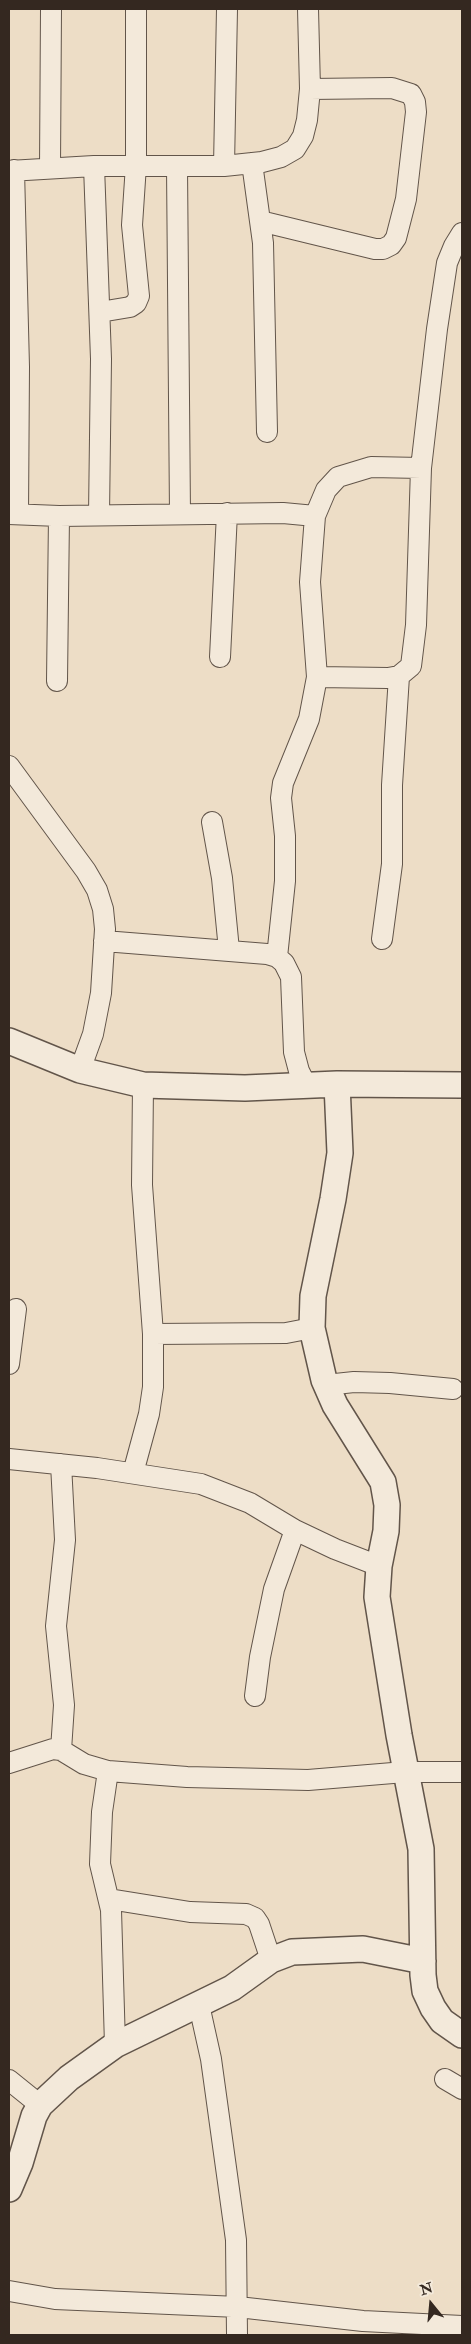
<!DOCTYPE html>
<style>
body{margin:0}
#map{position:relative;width:471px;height:2344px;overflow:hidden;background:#edddc6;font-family:"IM FELL Double Pica",serif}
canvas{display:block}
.frame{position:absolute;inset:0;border:10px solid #342820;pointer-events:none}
.north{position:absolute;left:406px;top:2279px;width:50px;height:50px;-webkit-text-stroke:4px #f3e9da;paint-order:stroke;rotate:343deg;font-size:14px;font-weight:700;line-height:20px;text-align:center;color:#342820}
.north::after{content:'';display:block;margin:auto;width:18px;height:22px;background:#342820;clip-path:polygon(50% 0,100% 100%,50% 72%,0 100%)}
</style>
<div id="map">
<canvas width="471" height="2344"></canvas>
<div class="frame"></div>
<div class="north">N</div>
</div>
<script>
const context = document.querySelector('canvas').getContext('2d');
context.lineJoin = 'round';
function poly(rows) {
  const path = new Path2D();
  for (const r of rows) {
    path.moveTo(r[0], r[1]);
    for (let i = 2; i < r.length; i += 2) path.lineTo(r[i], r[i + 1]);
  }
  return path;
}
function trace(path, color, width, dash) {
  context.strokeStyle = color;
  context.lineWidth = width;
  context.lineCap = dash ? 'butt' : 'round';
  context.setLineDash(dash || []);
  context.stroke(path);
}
const minor = poly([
 [252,163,263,243,267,432],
 [94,166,101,359,99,515],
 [224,166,227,9],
 [50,167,51,9],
 [177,167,180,514],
 [14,170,19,367,18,514],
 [9,171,94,166,224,166,262,162,281,157,295,149,303,136,307,120,310,89,308,9],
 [260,221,375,249,383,249,391,245,396,238,406,199,416,112,415,102,411,94,392,88,310,89],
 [100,312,130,307,136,303,139,296,132,225,136,165,136,9],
 [9,514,59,516,283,513,315,516],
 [220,657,227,513],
 [317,677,388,678,399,676,411,666,416,625,421,468,437,329,447,263,454,246,462,233],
 [57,681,59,516],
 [9,766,86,871,97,890,103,909,105,929,101,993,93,1034,80,1070],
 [212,822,222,878,229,950],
 [382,939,392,864,392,785,399,676],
 [104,941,267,954,277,957,284,963,291,977,294,1052,299,1071,307,1087],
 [277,957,285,881,285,836,281,798,283,783,309,719,317,677,310,582,315,516,326,490,338,477,371,467,421,468],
 [153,1334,286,1333,312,1328],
 [9,1364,16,1309],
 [326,1385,354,1382,390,1383,453,1389],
 [9,1459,97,1468,201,1484,250,1503,295,1530,335,1549,379,1566],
 [61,1464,65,1540,56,1626,64,1705,61,1750],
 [133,1473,149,1414,153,1387,153,1334,142,1185,143,1085],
 [255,1696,260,1657,274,1589,295,1530],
 [9,1763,53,1749,61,1750,84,1764,108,1771,187,1777,308,1780,405,1772,462,1772],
 [108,1771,102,1812,100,1864,111,1910,115,2045],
 [109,1899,190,1912,246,1914,255,1918,259,1924,271,1960],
 [199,2005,211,2059,236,2240,237,2335],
 [445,2079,462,2089],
 [9,2080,40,2105],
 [9,2291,55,2299,238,2307,363,2321,462,2326]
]);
const tertiary = poly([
 [9,1041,80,1070,143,1085,245,1088,337,1084,462,1085],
 [337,1084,340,1153,333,1199,313,1296,312,1328,324,1380,335,1405,383,1482,387,1505,386,1531,379,1566,377,1597,399,1735,421,1849,423,1975,425,1991,433,2008,442,2021,462,2035],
 [9,2189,20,2163,34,2116,40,2105,69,2078,115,2045,232,1988,271,1960,292,1952,363,1949,423,1961]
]);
trace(minor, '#62554a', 22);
trace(tertiary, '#62554a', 28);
trace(minor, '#f3e9da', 20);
trace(tertiary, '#f3e9da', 25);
</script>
